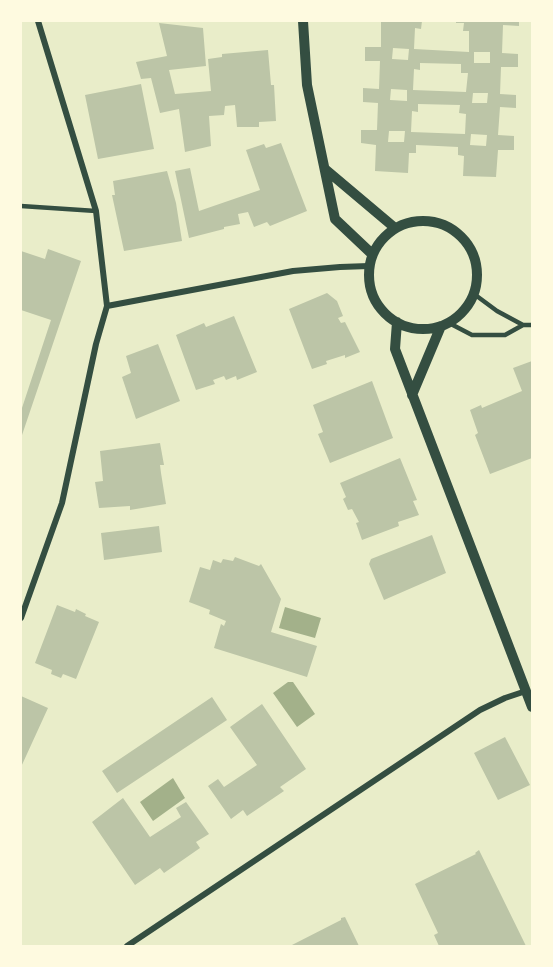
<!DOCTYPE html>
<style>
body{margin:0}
#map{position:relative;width:553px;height:967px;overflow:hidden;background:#e9edc9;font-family:"DM Sans",sans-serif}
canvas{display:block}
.frame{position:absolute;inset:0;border:22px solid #fefae0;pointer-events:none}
</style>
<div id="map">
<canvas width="553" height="967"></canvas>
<div class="frame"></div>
</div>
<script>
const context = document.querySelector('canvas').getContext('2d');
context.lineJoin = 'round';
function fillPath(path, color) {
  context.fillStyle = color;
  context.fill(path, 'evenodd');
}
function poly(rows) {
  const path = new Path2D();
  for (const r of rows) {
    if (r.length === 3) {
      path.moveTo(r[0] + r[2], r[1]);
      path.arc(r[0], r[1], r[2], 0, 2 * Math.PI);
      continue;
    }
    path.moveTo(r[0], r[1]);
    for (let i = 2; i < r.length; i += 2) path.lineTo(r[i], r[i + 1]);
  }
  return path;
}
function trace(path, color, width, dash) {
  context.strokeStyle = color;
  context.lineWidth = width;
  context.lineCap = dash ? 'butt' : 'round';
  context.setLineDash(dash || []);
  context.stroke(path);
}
fillPath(poly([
 [285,607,321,618,315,638,279,628],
 [288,682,293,682,315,714,297,727,273,693],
 [173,778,185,798,153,821,140,802]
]), '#a3b18a');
fillPath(poly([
 [381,21,422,21,421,29,415,28,414,49,469,52,469,31,463,31,464,23,456,23,456,21,519,21,519,26,503,25,502,53,518,54,518,67,501,67,500,94,516,95,516,108,500,107,498,135,514,136,514,150,498,150,496,177,463,176,464,156,458,155,458,147,438,146,416,145,416,153,409,153,408,173,375,171,376,145,361,143,361,130,377,130,378,103,363,102,363,88,379,89,380,61,365,61,365,47,381,47],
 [393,48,409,49,408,60,392,59],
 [474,52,490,52,490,63,474,63],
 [420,63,461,64,461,73,468,73,466,92,413,90,414,69,420,70],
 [391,89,407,90,407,101,390,100],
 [473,93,488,93,487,103,472,103],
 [418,104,460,105,459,113,466,114,465,134,411,132,412,111,418,112],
 [389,131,405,131,404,142,388,142],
 [471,134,487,135,486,146,470,145],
 [159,23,203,28,206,66,169,70,175,94,211,91,208,59,222,57,222,54,268,50,271,85,274,85,276,121,259,122,259,127,237,127,235,105,225,106,224,115,209,116,211,146,185,152,179,109,160,113,151,78,141,79,136,62,167,56],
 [141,84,154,149,98,159,85,95],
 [281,143,307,211,270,226,267,222,254,227,248,212,238,214,240,224,224,227,224,229,189,238,175,171,190,168,199,211,260,190,246,150,264,144,266,148],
 [167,171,176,203,182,241,124,251,112,195,115,195,113,181],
 [48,249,81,261,21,438,21,411,51,320,21,310,21,251,45,259],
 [327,293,337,301,343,316,338,318,341,323,345,322,360,352,345,358,345,355,326,361,327,364,312,369,289,309],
 [234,316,257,372,237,380,236,376,226,380,224,376,213,380,215,384,196,390,176,335,204,323,206,327],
 [158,344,180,401,136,419,122,377,131,373,126,356],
 [532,361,532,458,490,474,475,435,478,433,470,410,481,405,482,408,522,391,513,368],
 [372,381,393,438,330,463,318,434,323,432,313,405],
 [160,443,164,465,160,465,161,473,166,504,130,510,130,506,99,508,95,482,103,481,100,451],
 [400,458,417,500,413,501,419,515,398,522,399,526,362,540,356,523,359,522,352,509,348,510,343,499,346,497,340,483],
 [159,526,162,552,104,560,101,533],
 [432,535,446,573,384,600,369,564,371,559],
 [235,557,259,566,261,564,281,599,271,632,317,646,307,677,214,648,221,624,224,626,226,621,209,614,210,610,189,602,200,567,210,570,213,560,221,563,223,559,233,561],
 [57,605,75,612,76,609,86,614,85,616,99,622,76,679,63,674,61,678,51,674,52,670,35,663],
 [21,696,48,708,21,767],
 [212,697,227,720,117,793,102,771],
 [262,704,306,769,280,787,284,791,247,816,243,810,231,819,208,786,218,779,224,787,257,765,230,727],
 [505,737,530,785,498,800,474,753],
 [123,798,150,837,181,817,176,808,186,802,209,834,196,842,200,848,164,873,160,868,135,885,92,822],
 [479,850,526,946,439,946,434,935,438,933,415,884,476,854,475,853],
 [345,917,359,946,290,946,341,920,341,918]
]), '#bcc5a7');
trace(poly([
 [21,206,96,211],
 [474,294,497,311,523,325],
 [449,323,472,335,505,335,523,325,532,325]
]), '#344e41', 4.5);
trace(poly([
 [107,306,293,271,340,267,369,266],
 [21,618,62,503,96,344,107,306,96,211,38,21],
 [127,946,480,710,505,698,526,691]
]), '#344e41', 6);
trace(poly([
 [303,21,307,85,335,219,372,254],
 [325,169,395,228],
 [423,275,54],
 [397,322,395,349,532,707],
 [412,395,441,326]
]), '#344e41', 10);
</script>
